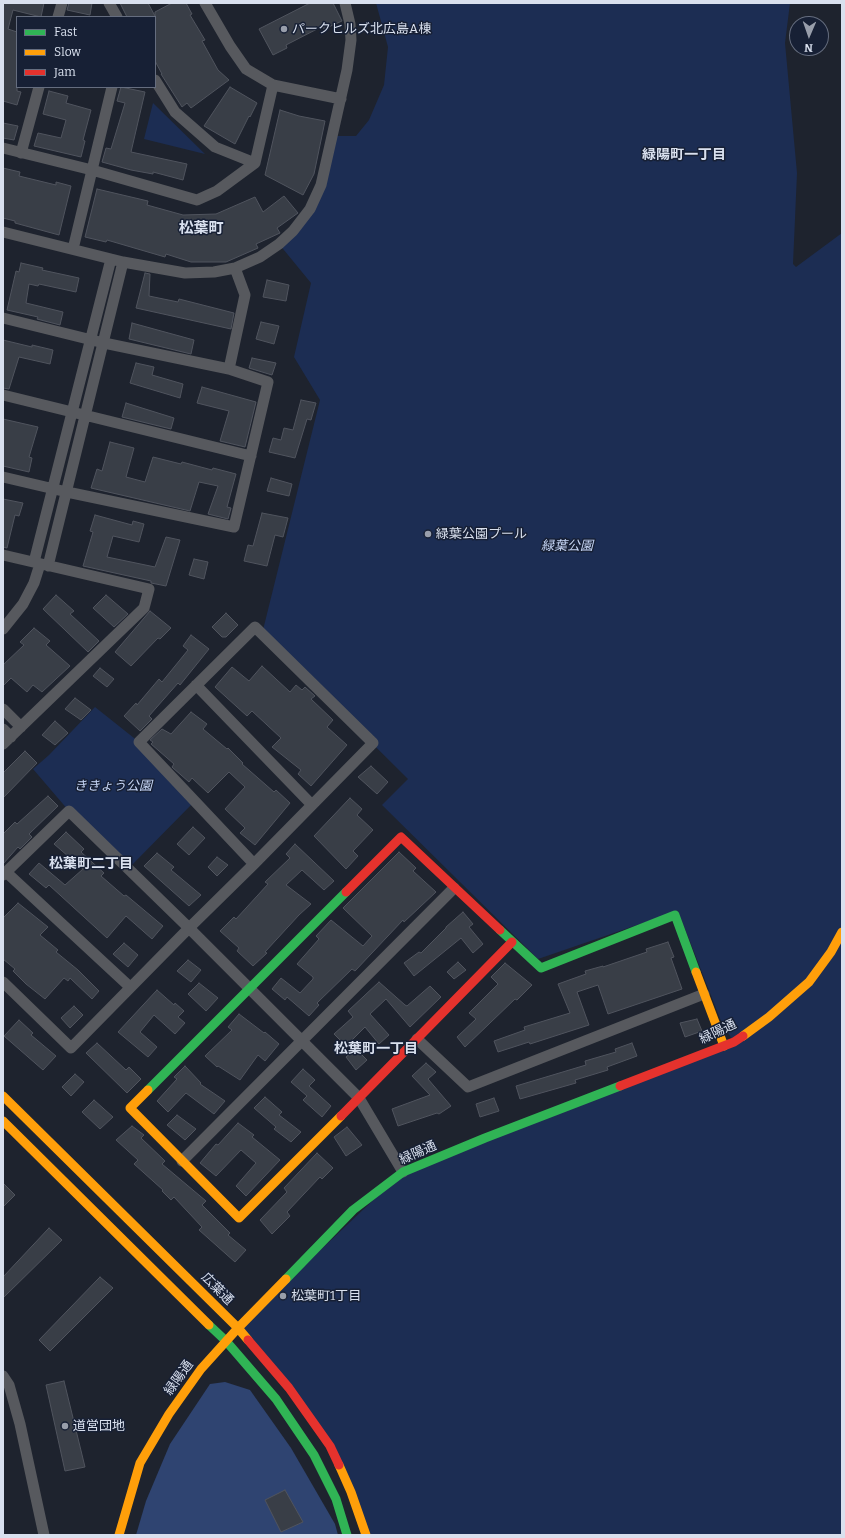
<!DOCTYPE html>
<meta charset="utf-8">
<style>
body{margin:0}
#map{position:relative;width:845px;height:1538px;overflow:hidden;background:#1e232e;font-family:Bitter,serif}
canvas{display:block}
.frame{position:absolute;inset:0;border:4px solid #d9e0ee;pointer-events:none}
.legend{position:absolute;left:16px;top:16px;width:140px;height:72px;box-sizing:border-box;background:#172035;border:1px solid #656d7f;margin:0;padding:5px 7px;list-style:none;font-size:12px;color:#d9e0ee}
.legend li{display:flex;align-items:center;gap:8px;height:20px}
.legend b{width:20px;border:1px solid #656d7f}
.north{position:absolute;left:789px;top:16px;width:40px;height:40px;box-sizing:border-box;background:#172035;border:1px solid #656d7f;border-radius:50%;rotate:182deg;font-size:11px;font-weight:700;line-height:16px;text-align:center;color:#d9e0ee}
.north::after{content:'';display:block;margin:auto;width:14px;height:18px;background:#989eab;clip-path:polygon(50% 0,100% 100%,50% 72%,0 100%)}
</style>
<div id="map">
<canvas width="845" height="1538"></canvas>
<div class="frame"></div>
<ul class="legend">
<li><b style="height:5px;background:#30b455"></b>Fast</li>
<li><b style="height:5px;background:#ff9f0a"></b>Slow</li>
<li><b style="height:5px;background:#e5322d"></b>Jam</li>
</ul>
<div class="north">N</div>
</div>
<script>
const context = document.querySelector('canvas').getContext('2d');
context.lineJoin = 'round';
function fillPath(path, color) {
  context.fillStyle = color;
  context.fill(path, 'evenodd');
}
function poly(rows) {
  const path = new Path2D();
  for (const r of rows) {
    path.moveTo(r[0], r[1]);
    for (let i = 2; i < r.length; i += 2) path.lineTo(r[i], r[i + 1]);
  }
  return path;
}
function trace(path, color, width, dash) {
  context.strokeStyle = color;
  context.lineWidth = width;
  context.lineCap = dash ? 'butt' : 'round';
  context.setLineDash(dash || []);
  context.stroke(path);
}
function label(font, color, halo, rows, align = 'center') {
  context.font = font + ' Bitter,"Noto Sans JP",serif';
  context.lineWidth = 3;
  context.setLineDash([]);
  context.textBaseline = 'middle';
  context.strokeStyle = halo;
  context.fillStyle = color;
  for (const [text, x, y, turn = 0] of rows) {
    context.save();
    context.translate(x, y);
    context.rotate((+turn || 0) * Math.PI / 180);
    context.textAlign = isNaN(turn) ? turn : align;
    if (halo) context.strokeText(text, 0, 0);
    context.fillText(text, 0, 0);
    context.restore();
  }
}
fillPath(poly([
 [376,3,790,3,785,43,797,173,793,264,796,267,842,233,842,1535,366,1535,330,1446,238,1328,403,1172,733,1041,721,1021,678,911,538,959,382,805,408,779,262,634,320,400,294,357,311,283,279,244,310,209,332,136,356,136,369,120,384,85,388,47],
 [153,103,205,154,144,139],
 [95,707,139,742,194,802,128,869,69,811,33,769,49,755]
]), '#1c2d53');
fillPath(poly([
 [225,1382,250,1390,291,1448,335,1524,338,1535,136,1535,146,1501,170,1444,210,1384]
]), '#2f4471');
const building = poly([
 [3,3,44,3,41,17,13,10,8,29,17,32,17,91,21,92,17,105,3,101,3,3],
 [69,3,92,3,90,15,67,10,69,3],
 [120,3,148,3,155,16,155,12,172,3,186,3,192,14,190,15,205,40,202,41,218,70,229,80,191,108,187,103,182,107,161,74,162,74,155,61,155,17,127,17,120,3],
 [310,3,333,3,342,21,324,29,323,26,286,45,287,48,273,55,259,29,310,3],
 [121,87,145,92,131,152,187,164,183,180,153,172,153,174,131,170,102,162,106,148,111,149,125,103,117,101,121,87],
 [230,87,257,103,250,117,249,116,235,144,204,126,230,87],
 [49,91,68,96,66,103,91,110,83,140,85,141,81,157,34,146,38,133,61,138,66,120,43,114,49,91],
 [280,110,299,116,325,121,314,174,303,195,265,175,280,110],
 [3,123,18,126,14,140,3,138,3,123],
 [3,168,20,172,19,176,56,185,56,182,71,186,59,235,15,223,15,221,3,218,3,168],
 [97,189,148,201,147,205,183,215,216,214,255,197,263,212,284,196,298,213,277,228,280,233,256,244,258,248,226,262,191,262,166,254,165,257,107,240,106,242,85,237,97,189],
 [21,263,43,268,42,270,79,278,76,292,39,284,38,286,29,284,26,303,63,312,60,325,37,319,38,317,7,310,16,271,19,272,21,263],
 [145,273,150,274,149,296,178,302,179,299,234,313,231,329,136,308,145,273],
 [267,280,289,285,286,301,263,297,267,280],
 [261,322,279,326,274,344,256,339,261,322],
 [132,323,194,340,191,354,129,339,132,323],
 [3,340,32,347,32,345,53,350,50,364,19,357,9,389,3,388,3,340],
 [252,358,276,363,272,375,249,368,252,358],
 [136,363,154,367,152,375,183,384,180,398,130,383,136,363],
 [202,387,256,402,245,447,220,441,229,411,197,403,202,387],
 [301,400,316,403,311,420,307,419,295,458,269,452,273,438,281,440,284,428,293,430,301,400],
 [126,403,174,418,171,429,122,417,126,403],
 [3,419,38,427,29,457,32,458,29,472,3,466,3,419],
 [110,442,134,448,126,477,145,482,153,457,181,464,182,462,212,470,213,468,236,474,227,507,231,508,228,519,208,514,218,486,199,482,190,511,91,488,97,469,102,471,110,442],
 [271,478,292,484,289,496,267,491,271,478],
 [3,499,23,503,19,516,15,515,7,548,3,547,3,499],
 [262,513,288,518,283,537,275,535,267,566,244,561,248,545,253,546,262,513],
 [95,515,132,525,133,521,144,524,139,542,113,536,107,557,155,567,166,537,180,540,166,586,151,583,151,581,83,566,93,532,90,531,95,515],
 [194,559,208,562,204,579,189,575,194,559],
 [56,595,74,611,70,614,99,641,88,652,43,609,56,595],
 [106,595,128,614,114,627,93,608,106,595],
 [150,611,171,628,160,639,158,638,131,666,115,652,150,611],
 [226,613,238,625,226,637,222,637,212,627,226,613],
 [34,628,50,641,46,645,70,666,42,692,33,685,27,692,11,678,3,686,3,665,24,645,20,642,34,628],
 [191,635,209,649,180,685,178,683,149,716,152,719,140,731,124,716,136,703,137,705,159,679,162,682,188,650,183,646,191,635],
 [262,666,290,692,296,685,302,690,305,687,315,696,311,699,333,720,327,727,347,745,311,786,298,774,301,770,272,747,281,738,252,711,247,716,215,687,232,667,249,681,262,666],
 [100,668,114,679,107,687,93,676,100,668],
 [75,698,91,710,81,720,65,709,75,698],
 [191,712,207,724,203,729,227,749,228,748,243,763,242,764,274,792,276,790,290,803,255,845,240,833,245,828,225,809,245,787,229,772,208,793,192,778,189,782,173,768,172,767,174,764,151,744,153,742,150,740,162,729,171,734,191,712],
 [55,721,68,733,55,745,42,735,55,721],
 [25,751,37,763,3,798,3,773,25,751],
 [371,766,388,782,377,794,358,777,371,766],
 [48,796,58,806,29,834,32,837,20,849,18,847,3,864,3,834,15,822,17,824,48,796],
 [350,798,362,809,357,815,373,830,353,851,358,856,346,869,314,836,350,798],
 [193,827,205,838,189,855,177,844,193,827],
 [66,832,84,849,81,852,104,873,101,876,124,896,126,895,163,926,152,939,126,916,107,938,49,885,46,888,29,874,39,863,65,885,83,869,54,844,66,832],
 [295,844,334,881,324,890,302,870,286,885,311,904,299,915,265,952,267,953,253,966,237,951,239,948,220,931,234,917,236,919,268,884,265,882,290,858,286,854,295,844],
 [399,852,416,868,413,871,436,892,404,922,403,920,355,971,352,969,317,1003,319,1005,309,1016,287,997,285,1000,272,989,281,978,300,993,313,979,313,977,297,964,319,939,316,936,331,920,363,946,372,936,343,908,399,852],
 [157,853,174,867,171,870,201,895,189,906,144,866,157,853],
 [217,857,228,865,217,876,208,867,217,857],
 [18,903,48,927,40,935,58,950,56,952,78,970,99,991,92,999,70,978,68,981,64,978,45,999,26,984,13,971,15,969,3,959,3,918,18,903],
 [463,912,473,924,469,927,483,944,473,953,461,938,414,976,404,963,419,952,421,953,446,928,446,927,463,912],
 [668,942,674,957,671,958,682,989,608,1014,598,985,577,992,589,1025,530,1044,529,1042,498,1052,494,1041,525,1030,524,1027,570,1013,558,984,586,974,585,971,603,966,603,967,647,952,646,949,668,942],
 [124,943,138,955,128,967,113,954,124,943],
 [188,960,201,970,191,982,177,971,188,960],
 [458,962,466,970,454,979,447,972,458,962],
 [505,963,532,985,517,1000,515,999,465,1047,457,1037,476,1019,469,1013,498,984,491,977,505,963],
 [379,982,405,1005,407,1006,430,986,441,997,410,1027,386,999,370,1014,389,1035,379,1044,365,1027,346,1046,334,1034,353,1017,348,1011,379,982],
 [199,983,218,998,206,1011,188,994,199,983],
 [157,990,174,1005,175,1003,184,1011,178,1017,185,1023,175,1034,154,1015,140,1032,157,1047,148,1057,118,1032,157,990],
 [74,1006,83,1015,70,1028,61,1018,74,1006],
 [239,1014,264,1033,265,1032,279,1044,265,1061,258,1055,240,1080,218,1066,217,1067,205,1056,232,1030,228,1027,239,1014],
 [697,1019,702,1031,685,1037,680,1023,697,1019],
 [19,1020,33,1033,31,1035,56,1056,43,1070,4,1036,19,1020],
 [97,1043,126,1070,129,1067,141,1079,127,1093,86,1053,97,1043],
 [632,1043,637,1056,607,1067,608,1070,575,1080,576,1083,520,1099,516,1086,586,1065,585,1061,616,1052,615,1049,632,1043],
 [356,1049,367,1060,356,1070,346,1057,356,1049],
 [426,1063,436,1072,428,1079,451,1106,439,1114,437,1113,398,1126,392,1109,430,1095,412,1076,426,1063],
 [185,1066,201,1083,200,1084,225,1101,214,1114,186,1093,168,1112,157,1101,177,1079,174,1077,185,1066],
 [303,1069,315,1080,309,1086,331,1106,322,1117,303,1100,307,1096,291,1082,303,1069],
 [75,1074,84,1082,71,1096,62,1087,75,1074],
 [265,1097,282,1112,279,1115,301,1132,291,1142,274,1129,276,1127,254,1108,265,1097],
 [494,1098,499,1111,480,1117,476,1104,494,1098],
 [94,1100,113,1117,100,1129,82,1112,94,1100],
 [177,1115,196,1129,185,1140,167,1125,177,1115],
 [238,1123,254,1135,252,1137,280,1160,246,1196,236,1186,256,1163,241,1150,216,1176,200,1163,216,1144,218,1145,238,1123],
 [132,1126,144,1135,141,1138,165,1161,162,1164,206,1201,202,1205,230,1233,228,1235,246,1250,235,1262,199,1230,202,1227,174,1197,171,1200,162,1191,163,1190,134,1164,138,1160,116,1140,132,1126],
 [347,1127,362,1145,346,1156,334,1137,347,1127],
 [317,1153,333,1168,322,1179,320,1177,287,1212,290,1216,272,1234,260,1220,287,1192,284,1188,317,1153],
 [3,1183,15,1195,3,1207,3,1183],
 [49,1228,62,1240,3,1298,3,1277,49,1228],
 [100,1277,113,1288,50,1351,39,1340,100,1277],
 [64,1381,85,1467,65,1471,46,1385,64,1381],
 [285,1490,303,1522,281,1532,265,1500,285,1490]
]);
fillPath(building, '#393e47');
trace(building, '#50545e', 1);
trace(poly([
 [109,3,117,17],
 [205,3,230,46,246,69,273,85,341,99],
 [58,17,62,3],
 [155,80,175,112,215,147,255,163],
 [3,148,92,170,197,200,217,191,255,163,273,85],
 [21,153,39,87],
 [3,232,123,262,185,273,214,272,235,268,260,257,279,244,293,231,310,209,321,185,347,70,351,40,350,24,345,3],
 [73,249,112,87],
 [3,318,104,343,229,369,268,382,234,527,67,492,3,477],
 [229,369,245,295,235,268],
 [3,395,251,456],
 [3,555,149,589,144,608,3,744],
 [34,562,111,259],
 [48,566,123,262],
 [3,629,23,604,34,583,40,564],
 [196,685,312,805],
 [3,709,21,727],
 [3,729,11,737],
 [6,872,130,987],
 [3,875,69,811,189,928,359,1098,403,1172],
 [3,982,71,1048,189,928,254,864,373,743,255,627,139,742,254,864],
 [417,1039,468,1087,704,994],
 [182,1161,454,888],
 [3,1376,9,1385,20,1424,44,1535]
]), '#57595e', 11);
trace(poly([
 [500,930,541,968,675,915,696,972],
 [148,1090,346,892],
 [286,1279,353,1210,403,1172,485,1138,620,1086],
 [209,1325,226,1341,276,1399,314,1455,336,1499,347,1535]
]), '#30b455', 9);
trace(poly([
 [696,972,724,1046],
 [743,1036,769,1017,809,982,831,952,842,932],
 [148,1090,130,1108,239,1218,341,1116],
 [3,1096,238,1328,248,1340],
 [3,1121,209,1325],
 [339,1465,351,1492,366,1535],
 [119,1535,140,1463,169,1414,201,1369,238,1328,286,1279]
]), '#ff9f0a', 9);
trace(poly([
 [346,892,401,837,500,930],
 [620,1086,734,1042,743,1036],
 [341,1116,512,942],
 [248,1340,289,1388,330,1446,339,1465]
]), '#e5322d', 9);
for (const [x, y, r, color] of [
 [284,29,4,"#989eab"],
 [428,534,4,"#989eab"],
 [283,1296,4,"#989eab"],
 [65,1426,4,"#989eab"]
]) {
  const dot = new Path2D();
  dot.arc(x, y, r, 0, 2 * Math.PI);
  context.fillStyle = color;
  context.fill(dot);
  trace(dot, '#172035', 1.5);
}
label('13px', '#d9e0ee', '#172035', [
 ["パークヒルズ北広島A棟",292,29],
 ["緑葉公園プール",436,534],
 ["松葉町1丁目",291,1296],
 ["道営団地",73,1426]
], 'left');
label('italic 13px', '#c7d7f7', '#172035', [
 ["緑葉公園",567,546],
 ["ききょう公園",113,786]
]);
label('13px', '#d9e0ee', '#172035', [
 ["緑陽通",718,1032,-26],
 ["緑陽通",418,1153,-24],
 ["広葉通",217,1289,45],
 ["緑陽通",179,1378,-54]
]);
label('bold 14px', '#d9e0ee', '#172035', [
 ["緑陽町一丁目",684,155],
 ["松葉町二丁目",91,864],
 ["松葉町一丁目",376,1049]
]);
label('bold 15px', '#d9e0ee', '#172035', [
 ["松葉町",201,229]
]);
</script>
